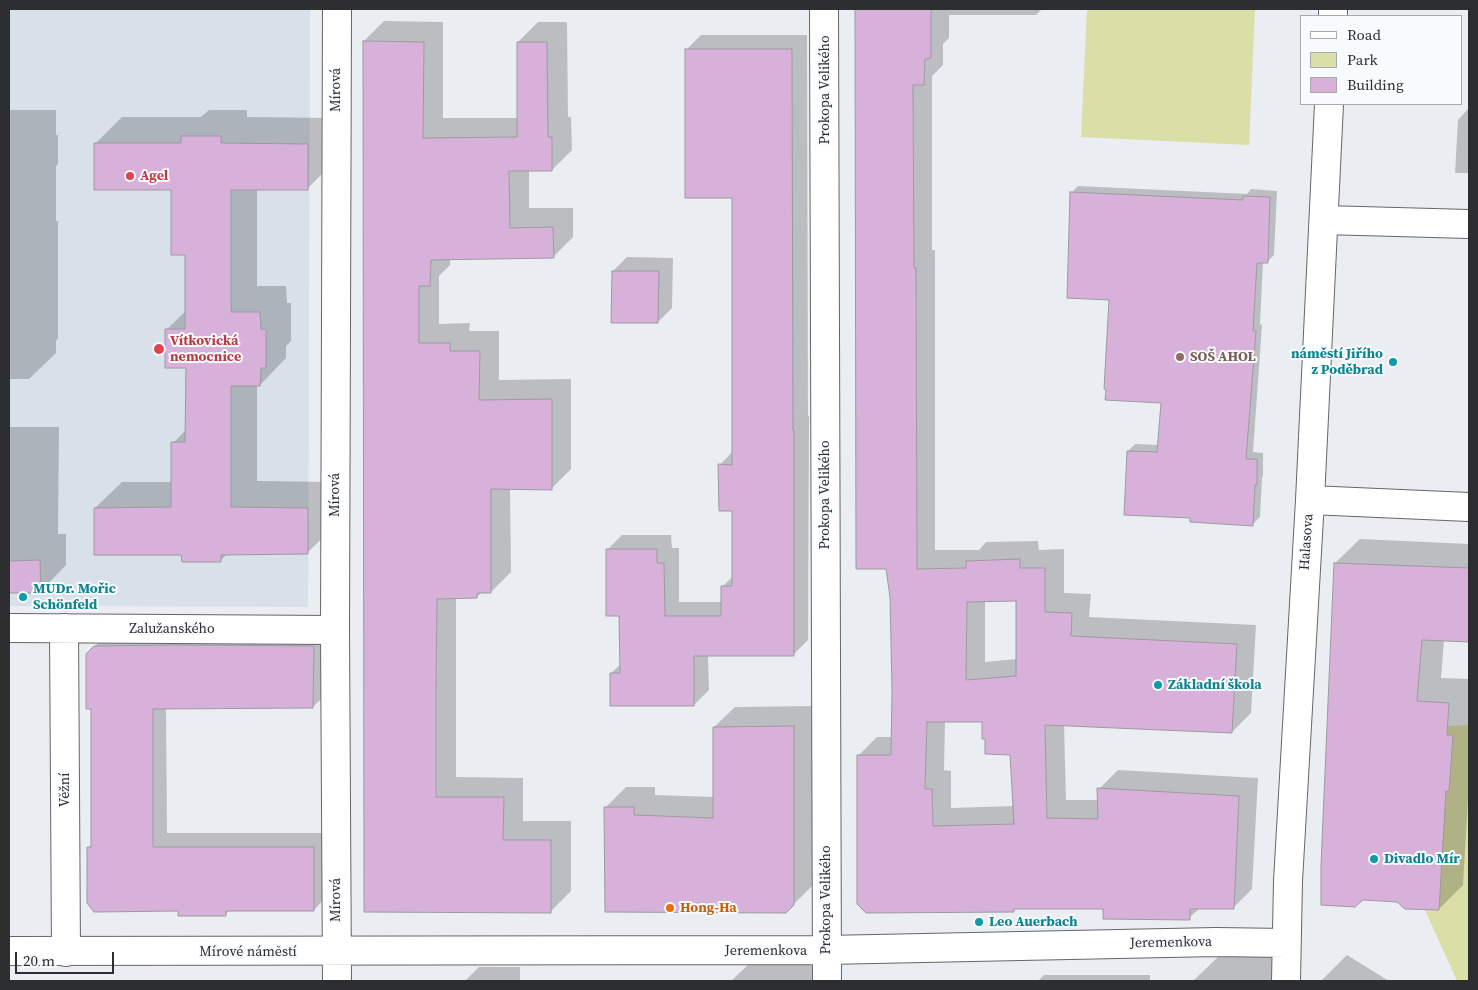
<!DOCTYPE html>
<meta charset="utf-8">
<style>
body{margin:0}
#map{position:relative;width:1478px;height:990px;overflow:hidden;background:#eaedf2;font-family:"Source Serif 4",serif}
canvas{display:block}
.frame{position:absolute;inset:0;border:10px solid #2d2e2f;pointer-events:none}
.legend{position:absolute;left:1300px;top:15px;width:162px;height:90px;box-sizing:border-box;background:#f8fbfe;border:1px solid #a7a9ab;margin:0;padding:6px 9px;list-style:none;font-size:15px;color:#2d2e2f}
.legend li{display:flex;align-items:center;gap:10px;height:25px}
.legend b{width:25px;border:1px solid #a7a9ab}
.scale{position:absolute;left:15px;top:952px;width:99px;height:22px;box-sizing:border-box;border:2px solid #2d2e2f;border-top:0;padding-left:6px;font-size:15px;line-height:18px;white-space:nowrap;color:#2d2e2f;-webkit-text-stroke:4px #f8fbfe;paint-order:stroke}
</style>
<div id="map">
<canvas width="1478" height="990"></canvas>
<div class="frame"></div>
<ul class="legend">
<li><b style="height:6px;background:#fff"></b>Road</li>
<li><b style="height:14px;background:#dcdea7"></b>Park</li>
<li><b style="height:14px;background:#d8b1db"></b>Building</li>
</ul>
<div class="scale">20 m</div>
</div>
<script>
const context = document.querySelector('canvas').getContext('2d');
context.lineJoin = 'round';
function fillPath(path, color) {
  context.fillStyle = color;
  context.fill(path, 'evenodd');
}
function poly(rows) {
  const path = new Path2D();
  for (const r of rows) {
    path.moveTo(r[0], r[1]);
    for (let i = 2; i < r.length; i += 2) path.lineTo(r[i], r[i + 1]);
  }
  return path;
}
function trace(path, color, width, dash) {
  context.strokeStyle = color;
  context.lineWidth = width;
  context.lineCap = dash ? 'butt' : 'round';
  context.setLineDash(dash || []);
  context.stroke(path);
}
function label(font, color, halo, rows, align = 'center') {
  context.font = font + ' "Source Serif 4",serif';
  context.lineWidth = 4;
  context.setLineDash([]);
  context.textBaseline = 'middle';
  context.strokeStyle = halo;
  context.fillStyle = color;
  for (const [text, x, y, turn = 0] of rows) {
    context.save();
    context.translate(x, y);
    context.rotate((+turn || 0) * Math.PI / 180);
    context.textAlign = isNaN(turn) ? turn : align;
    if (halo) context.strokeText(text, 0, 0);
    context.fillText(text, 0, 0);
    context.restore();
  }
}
fillPath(poly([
 [9,9,310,9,308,607,9,606]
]), '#d8e0e9');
fillPath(poly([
 [1087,9,1255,9,1249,145,1081,137],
 [1469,725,1469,981,1457,981,1424,908,1432,727]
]), '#dcdea7');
fillPath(poly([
 [857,9,1042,9,1036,15,949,15,949,38,943,44,943,65,932,76,932,250,935,250,935,550,979,550,986,542,1038,541,1039,550,1064,549,1064,593,1091,594,1089,617,1256,625,1251,713,1232,732,1064,724,1066,800,1099,800,1099,789,1118,770,1258,778,1252,889,1233,908,1200,908,1189,918,1104,908,1016,908,1013,911,858,756,877,737,892,737,892,634,891,597,887,567,858,568],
 [985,600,1017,600,1017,659,985,662],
 [945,720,984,720,1011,754,1014,806,951,808,951,771,944,770],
 [384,21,443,22,443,118,518,118,518,42,538,22,567,22,568,117,571,117,572,150,552,170,529,170,529,208,573,208,573,237,553,257,450,259,450,265,439,276,439,324,470,323,469,331,499,331,499,380,571,379,571,469,551,489,510,488,511,572,491,592,482,592,477,597,456,597,456,777,523,778,523,821,571,821,571,891,551,911,365,911,364,41],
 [701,35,807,35,808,416,809,416,808,640,793,655,708,655,709,690,694,705,611,673,621,664,620,614,607,550,622,535,671,535,672,548,679,548,679,602,722,602,722,587,733,576,733,510,720,465,733,451,734,197,686,50],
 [1469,108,1469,173,1455,173,1458,120],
 [9,110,56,110,56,135,58,135,58,164,56,166,56,221,58,221,58,338,56,341,56,353,29,379,9,379],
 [209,110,247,110,247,117,334,118,334,162,307,189,257,189,257,286,286,286,287,303,291,303,291,341,286,346,286,358,260,385,257,385,257,481,334,482,334,527,307,553,228,553,220,561,182,553,95,508,122,482,173,482,173,443,187,429,187,367,166,330,187,310,186,254,172,189,95,144,122,117,201,117],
 [1078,186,1247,194,1251,189,1277,191,1274,255,1267,262,1263,262,1260,324,1262,325,1253,452,1263,453,1263,476,1262,478,1260,517,1253,524,1191,517,1128,451,1135,444,1159,445,1163,401,1110,299,1071,193],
 [627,257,673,258,672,308,658,322,613,271],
 [9,427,59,427,58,534,66,534,66,565,40,592,9,592],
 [1360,539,1469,544,1469,641,1444,640,1441,678,1469,679,1469,781,1463,885,1439,909,1335,563],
 [109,632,327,632,327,693,313,707,166,707,167,833,327,833,328,895,314,910,230,910,226,914,180,910,88,848,93,843,92,708,87,654],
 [814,706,814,884,786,912,605,808,626,787,655,787,655,795,714,797,714,727,735,707],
 [1279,955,1279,981,1193,981,1219,956],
 [1347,955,1389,981,1321,981],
 [815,962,815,981,731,981,750,963],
 [479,967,520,967,520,981,465,981],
 [1044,975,1150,975,1150,981,1038,981]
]), '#0003');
const building = poly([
 [855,9,931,9,931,58,925,59,924,85,913,85,914,268,916,268,917,569,966,568,966,561,1020,559,1020,568,1045,568,1045,612,1072,613,1071,636,1237,644,1232,733,1045,725,1047,818,1098,819,1097,788,1239,796,1234,909,1190,909,1190,920,1103,919,1103,909,1014,909,1014,912,866,913,857,904,857,755,891,755,892,690,890,597,886,569,856,569,855,9],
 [1016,601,1016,676,966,680,967,602,1016,601],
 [927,722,982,722,982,739,985,739,985,754,1010,755,1014,824,933,826,932,789,925,789,927,722],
 [363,41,424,42,423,138,517,137,517,42,547,42,548,137,552,137,552,171,509,171,510,228,553,227,554,258,431,260,430,286,419,286,419,343,450,343,450,351,480,351,479,400,552,399,552,490,491,489,491,593,477,593,477,598,437,599,436,689,436,797,504,797,503,840,551,840,551,913,364,912,363,41],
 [685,49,792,49,793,431,794,430,794,656,694,656,694,706,610,706,610,673,620,673,619,616,606,616,606,549,657,549,657,563,664,563,665,616,721,616,721,586,732,586,732,511,719,511,718,464,732,465,732,198,685,198,685,49],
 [181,136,221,136,221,143,308,144,308,190,231,190,231,312,260,312,261,329,266,329,266,368,261,368,260,386,231,386,231,507,308,508,308,554,221,555,221,562,182,562,181,555,94,555,94,508,171,507,171,442,185,442,186,368,165,368,165,329,185,329,185,255,171,255,171,190,94,190,94,143,181,143,181,136],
 [1070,192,1243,200,1243,196,1270,197,1268,263,1257,263,1253,331,1256,331,1246,459,1257,459,1257,485,1255,485,1253,526,1190,522,1190,518,1124,515,1127,451,1157,452,1161,403,1105,400,1106,390,1104,389,1109,300,1067,298,1070,192],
 [612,271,659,271,658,323,611,323,612,271],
 [40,560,41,593,9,593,9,561,40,560],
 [1334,563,1469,568,1469,642,1422,640,1417,701,1449,703,1447,735,1453,735,1449,792,1446,791,1439,910,1405,909,1397,902,1363,900,1355,907,1321,905,1321,865,1334,563],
 [177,645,314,646,313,708,153,709,153,847,314,847,314,911,226,911,226,916,178,916,178,911,94,912,87,903,87,847,91,847,91,709,86,709,86,654,94,646,177,645],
 [794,726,794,905,786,913,605,912,604,807,634,807,634,815,713,818,713,727,794,726]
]);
fillPath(building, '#d8b1db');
trace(building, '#9d9a9e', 1);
const minor = poly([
 [337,9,335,630,337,981],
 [824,9,827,981],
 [1333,16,1333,9],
 [1324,220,1469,224],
 [1310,500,1469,507],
 [9,628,335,630],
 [64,628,66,952],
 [9,951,826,950,1216,942,1286,943],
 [1286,981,1288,881,1310,500,1329,104]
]);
trace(minor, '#63666a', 30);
trace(minor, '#fff', 28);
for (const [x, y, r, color] of [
 [130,176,5,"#e0444e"],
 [159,349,6,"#e0444e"],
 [1180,357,5,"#8d6e63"],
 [1393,362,5,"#0f9aa8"],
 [23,597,5,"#0f9aa8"],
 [1158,685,5,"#0f9aa8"],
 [1374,859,5,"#0f9aa8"],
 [670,908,5,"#e8710a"],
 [979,922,5,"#0f9aa8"]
]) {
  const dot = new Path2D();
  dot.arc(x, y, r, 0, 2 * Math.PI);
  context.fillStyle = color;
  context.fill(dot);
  trace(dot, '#f8fbfe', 2);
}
label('14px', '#2d2e2f', '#f8fbfe', [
 ["Mírová",336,90,-90],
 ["Prokopa Velikého",825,90,-90],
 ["Mírová",335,495,-90],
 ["Prokopa Velikého",825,495,-90],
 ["Halasova",1307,542,-86],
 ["Zalužanského",172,629],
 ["Věžní",65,790,-90],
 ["Mírová",336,900,-90],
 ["Prokopa Velikého",826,900,-90],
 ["Jeremenkova",1171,943,-1],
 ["Jeremenkova",766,951],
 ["Mírové náměstí",248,952]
]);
label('bold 14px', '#be3a42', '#f8fbfe', [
 ["Agel",140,176],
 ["Vítkovická",170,341],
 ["nemocnice",170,357]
], 'left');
label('bold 14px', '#0d838f', '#f8fbfe', [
 ["náměstí Jiřího",1383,354,"right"],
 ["z Poděbrad",1383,370,"right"],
 ["MUDr. Mořic",33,589],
 ["Schönfeld",33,605],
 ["Základní škola",1168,685],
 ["Divadlo Mír",1384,859],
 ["Leo Auerbach",989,922]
], 'left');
label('bold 14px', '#785e54', '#f8fbfe', [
 ["SOŠ AHOL",1190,357]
], 'left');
label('bold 14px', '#c56008', '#f8fbfe', [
 ["Hong-Ha",680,908]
], 'left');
</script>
